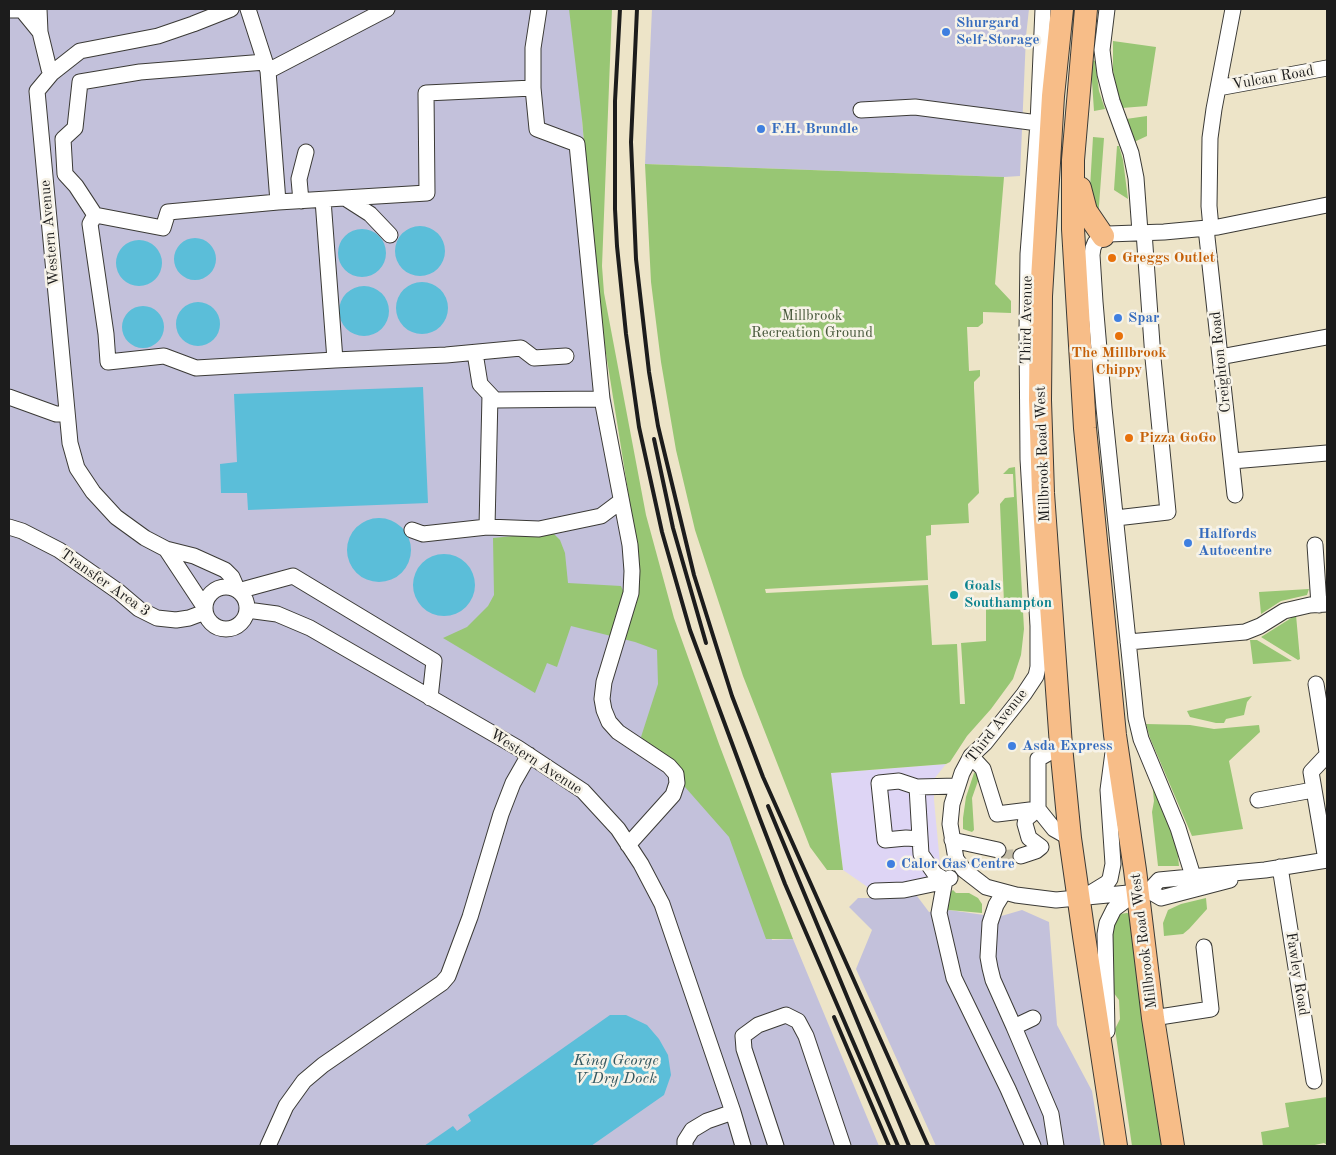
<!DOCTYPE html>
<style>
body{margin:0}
#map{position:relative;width:1336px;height:1155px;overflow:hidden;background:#ede4c8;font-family:"Old Standard TT",serif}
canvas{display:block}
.frame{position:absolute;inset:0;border:10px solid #1c1c1c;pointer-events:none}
</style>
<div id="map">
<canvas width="1336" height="1155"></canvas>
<div class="frame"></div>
</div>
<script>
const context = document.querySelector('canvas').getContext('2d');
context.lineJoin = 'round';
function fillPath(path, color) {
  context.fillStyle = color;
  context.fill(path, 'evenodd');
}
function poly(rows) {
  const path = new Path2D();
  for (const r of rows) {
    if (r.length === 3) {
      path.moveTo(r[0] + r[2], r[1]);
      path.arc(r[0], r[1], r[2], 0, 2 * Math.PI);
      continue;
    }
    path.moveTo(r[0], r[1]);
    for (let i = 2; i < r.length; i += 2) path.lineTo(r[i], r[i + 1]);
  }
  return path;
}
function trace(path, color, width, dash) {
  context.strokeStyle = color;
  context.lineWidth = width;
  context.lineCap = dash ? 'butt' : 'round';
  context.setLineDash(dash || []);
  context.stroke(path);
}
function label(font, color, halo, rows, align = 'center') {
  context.font = font + ' "Old Standard TT",serif';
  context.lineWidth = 5;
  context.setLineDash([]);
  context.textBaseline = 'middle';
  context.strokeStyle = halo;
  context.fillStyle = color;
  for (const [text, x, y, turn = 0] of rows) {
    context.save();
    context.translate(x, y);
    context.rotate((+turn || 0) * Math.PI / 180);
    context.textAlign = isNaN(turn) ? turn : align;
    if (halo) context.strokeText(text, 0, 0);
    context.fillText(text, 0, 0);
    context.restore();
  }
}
fillPath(poly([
 [946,764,934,779,934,800,941,874,936,880,869,888,843,870,831,773]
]), '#ded5f5');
fillPath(poly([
 [9,9,586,9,582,119,601,342,643,578,756,876,772,940,793,939,879,1146,9,1146],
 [652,9,1029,9,1026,36,1020,176,1004,177,645,164],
 [914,892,929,912,943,910,944,912,949,910,998,917,1022,910,1049,922,1057,1025,1092,1091,1101,1146,936,1146,856,969,872,930,849,907,858,898,876,898]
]), '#c3c1db');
fillPath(poly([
 [569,9,612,9,602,266,604,293,646,515,674,618,719,744,793,939,766,939,729,837,641,737,658,684,657,650,635,642,571,626,557,667,547,663,535,693,443,638,467,627,488,606,494,595,493,538,552,532,560,540,565,553,568,583,621,586,625,595,636,541,597,297,582,119],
 [1113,41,1156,47,1147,106,1122,108,1116,88,1113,70],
 [1093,60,1095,61,1099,91,1105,109,1094,111,1091,67],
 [1147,116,1147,136,1134,142,1126,119],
 [1093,137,1104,138,1098,219,1089,205],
 [1117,146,1119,146,1123,160,1128,199,1114,190],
 [645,164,1004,177,995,284,1011,301,1011,313,983,312,983,323,978,327,967,327,969,371,980,370,980,376,974,382,974,388,979,493,968,504,969,523,931,525,931,535,926,536,928,580,765,589,766,593,928,585,932,645,957,644,960,704,965,704,961,643,986,641,986,605,1004,603,1000,504,1005,498,1014,497,1013,474,1003,474,1009,468,1015,467,1024,629,1021,655,1013,679,991,709,967,736,950,762,946,764,831,773,843,870,827,870,810,847,743,676,695,530,676,450,661,362,651,282],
 [1309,589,1307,595,1281,601,1261,614,1259,592],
 [1296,615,1300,659,1298,660,1261,637],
 [1250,640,1257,640,1292,661,1253,664],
 [1252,696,1247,702,1244,715,1226,719,1224,723,1216,723,1190,717,1187,711],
 [1146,724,1190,725,1214,729,1259,725,1260,732,1229,761,1243,829,1192,836,1150,738],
 [976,772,979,778,972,798,974,830,972,832,963,829,963,818,966,797,974,773],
 [1152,781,1176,835,1179,866,1158,866,1152,812,1154,801],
 [953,890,956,893,969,893,978,898,982,904,982,913,949,910,944,913,948,894],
 [1206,898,1207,909,1189,929,1183,934,1164,936,1163,923,1168,910,1181,904],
 [1127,913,1131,914,1164,1146,1132,1146,1115,1029,1120,1019,1119,1000,1113,992,1112,924,1114,919,1120,914],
 [1327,1097,1327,1145,1324,1143,1310,1146,1263,1146,1261,1132,1289,1127,1285,1103]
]), '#98c674');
fillPath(poly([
 [420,251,25],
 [362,253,24],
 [195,259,21],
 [139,263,23],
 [422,308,26],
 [364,311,25],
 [198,324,22],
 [143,327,21],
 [423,387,428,503,248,510,247,493,221,493,220,464,237,462,234,394],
 [379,550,32],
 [444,585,31],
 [610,1015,626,1015,647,1025,659,1039,668,1055,671,1075,664,1095,591,1146,424,1146,453,1126,457,1131,471,1121,468,1115]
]), '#5bbed9');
trace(poly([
 [999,858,1021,856]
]), '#c3bca6', 15, [15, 8]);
const minor = poly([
 [39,9,40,32,49,69,52,73],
 [231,9,193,24,158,36,80,51,52,73,37,91,70,443,77,468,93,492,116,517,145,538,166,549,194,556,225,570,232,577,238,591,293,576,434,661,430,698],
 [248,9,268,71,387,9],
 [1043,9,1038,123,1028,254,1027,331,1028,459,1038,626,1038,667,1036,676,1024,694,985,743,971,756,962,773,952,804,950,824,956,859,964,870,986,887,1016,895,1056,900,1149,891,1159,880,1265,870,1327,860],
 [1107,9,1102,50,1105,74,1112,101,1131,153,1136,178,1140,232],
 [9,10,22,10,40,32],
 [265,62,140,72,80,82,75,128,63,139,65,174,76,186,95,215,163,228,168,212,278,202],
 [268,71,278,202,427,193,426,93,533,88,533,48,539,9],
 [1218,88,1327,68],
 [861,110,915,107,1038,123],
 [345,198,370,214,390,235],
 [323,200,335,360,446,355,521,348,534,358,566,356],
 [301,201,299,179,306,152],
 [95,215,90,224,106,334,108,362,164,356,196,368,335,360],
 [1206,228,1235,495],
 [1211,228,1209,206,1210,138,1214,109,1233,9],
 [475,353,480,384,495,400,602,399,577,144,537,129,533,88],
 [1220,357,1327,337],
 [490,395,487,527,539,529,601,516,621,501],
 [9,397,56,414,67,414],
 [602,399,630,545,632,571,631,593,604,682,602,699,604,710,609,722,618,732,669,766,676,774,677,783,673,795,628,845],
 [1232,461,1327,453],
 [1116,518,1168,512,1153,358,1144,232],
 [9,527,22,531,59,550,119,592,139,609,157,618,176,620,189,618,205,612],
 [412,530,423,534,487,527],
 [1315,545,1319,605],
 [166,549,205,608],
 [226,608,21],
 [247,610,277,614,310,628,518,748,583,791,618,829,641,864,662,904,733,1112,743,1146],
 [1128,642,1245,632,1260,626,1284,611,1310,605,1327,604],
 [1316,684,1327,752],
 [1061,746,1038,759,1038,809,1054,829,1070,838],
 [971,756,983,769,997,814,1038,809],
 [957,786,917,787,921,854,935,874,945,880,939,913,954,978,1008,1089,1033,1146],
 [917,787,899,781,879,783,885,840,906,838,920,839],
 [1258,800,1313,790],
 [1038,809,1026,819,1025,824,1029,838,1041,847],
 [952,840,998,850],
 [1021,856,1036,851,1041,847],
 [1326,860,1311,772,1327,755],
 [1280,867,1314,1081],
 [1193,876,1178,828,1141,739,1136,718,1104,408,1095,302,1092,255,1093,248,1095,243,1103,236,1108,234,1164,232,1218,227,1327,205],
 [875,891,904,890,942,882,950,878],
 [1149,891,1161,898,1230,880],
 [1004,892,996,905,990,923,988,957,990,968,993,980,1014,1027,1033,1018],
 [1089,894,1107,883,1110,879,1113,864,1108,790,1113,752],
 [1153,1018,1211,1009,1204,947],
 [1014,1027,1051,1114,1056,1146],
 [1107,1031,1105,934,1107,923,1114,909,1137,892],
 [268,1146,286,1106,304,1081,323,1065,442,983,448,976,470,917,501,814,513,783,529,755],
 [685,1146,685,1141,692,1130,707,1121,733,1112],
 [776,1146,744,1049,743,1036,758,1025,786,1015,798,1021,806,1036,843,1146]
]);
const highway = poly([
 [1062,9,1053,96,1041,296,1040,400,1043,493,1061,746,1070,838,1084,936,1116,1146],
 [1086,9,1073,160,1073,229,1085,428,1115,735,1135,870,1153,1018,1173,1146],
 [1080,188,1086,211,1103,236]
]);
trace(minor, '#3b3a36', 17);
trace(highway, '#3b3a36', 24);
trace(minor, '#fff', 15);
trace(highway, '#f7bd88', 22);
trace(poly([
 [620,9,615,101,615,209,617,246,626,334,639,427,662,532,690,630,760,819,785,884,898,1146],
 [637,9,631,142,636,259,649,372,658,426,694,575,732,696,763,777,928,1146],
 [654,439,673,528,706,643],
 [768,806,909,1146],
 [834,1017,889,1146]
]), '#1c1c1c', 4);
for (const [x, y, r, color] of [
 [946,32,5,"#3f7fe0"],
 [761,129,5,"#3f7fe0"],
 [1112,258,5,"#e8710a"],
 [1118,318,5,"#3f7fe0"],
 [1119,336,5,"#e8710a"],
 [1129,438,5,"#e8710a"],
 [1188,543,5,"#3f7fe0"],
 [954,595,5,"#0f9aa8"],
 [1012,746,5,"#3f7fe0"],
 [891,864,5,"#3f7fe0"]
]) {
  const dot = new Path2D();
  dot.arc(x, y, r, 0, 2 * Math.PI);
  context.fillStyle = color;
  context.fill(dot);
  trace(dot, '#f7f3e8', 2);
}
label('bold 15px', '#366cbe', '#f7f3e8', [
 ["Shurgard",956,23],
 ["Self-Storage",956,40],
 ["F.H. Brundle",771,129],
 ["Spar",1128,318],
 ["Halfords",1198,534],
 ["Autocentre",1198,551],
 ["Asda Express",1022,746],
 ["Calor Gas Centre",901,864]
], 'left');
label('15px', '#1c1c1c', '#f7f3e8', [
 ["Vulcan Road",1273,78,-10],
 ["Western Avenue",50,233,-95],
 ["Third Avenue",1027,320,-89],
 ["Creighton Road",1221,362,-96],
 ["Millbrook Road West",1043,454,-92],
 ["Transfer Area 3",105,583,35],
 ["Third Avenue",997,726,-52],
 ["Western Avenue",536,762,33],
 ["Millbrook Road West",1144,941,-97],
 ["Fawley Road",1297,974,81]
]);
label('bold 15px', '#c56008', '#f7f3e8', [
 ["Greggs Outlet",1122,258],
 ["The Millbrook",1119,353,"center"],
 ["Chippy",1119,370,"center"],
 ["Pizza GoGo",1139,438]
], 'left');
label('15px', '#47583b', '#f7f3e8', [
 ["Millbrook",812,316],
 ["Recreation Ground",812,333]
]);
label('bold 15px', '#0d838f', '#f7f3e8', [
 ["Goals",964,586],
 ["Southampton",964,603]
], 'left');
label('italic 16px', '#32555e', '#f7f3e8', [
 ["King George",616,1061],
 ["V Dry Dock",616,1079]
]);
</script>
